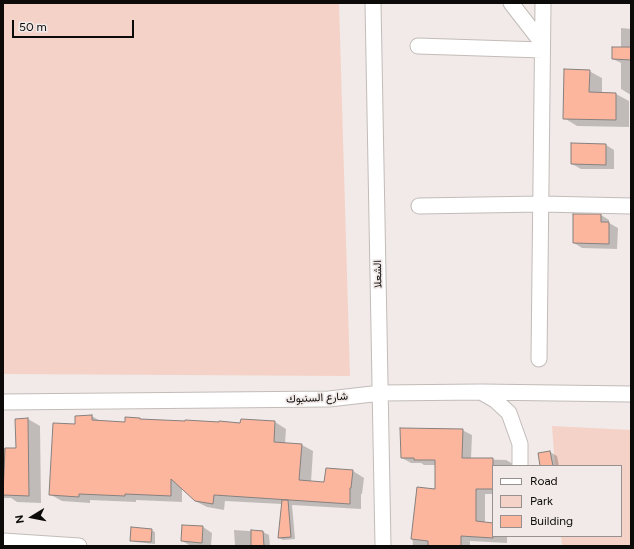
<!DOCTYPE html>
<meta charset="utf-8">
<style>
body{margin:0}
#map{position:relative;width:634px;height:549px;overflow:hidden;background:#f1eae8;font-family:Figtree,sans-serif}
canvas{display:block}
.frame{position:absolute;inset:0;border:4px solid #0d0b0a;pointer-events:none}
.legend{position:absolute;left:492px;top:465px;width:130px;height:72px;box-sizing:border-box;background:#f1eae8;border:1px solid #96918f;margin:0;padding:5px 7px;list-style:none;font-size:12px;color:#0d0b0a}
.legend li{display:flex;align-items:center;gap:8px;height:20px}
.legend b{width:20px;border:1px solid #96918f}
.north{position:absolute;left:12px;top:497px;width:40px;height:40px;-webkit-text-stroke:3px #f1eae8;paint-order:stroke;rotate:260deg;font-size:11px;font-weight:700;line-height:16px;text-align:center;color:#0d0b0a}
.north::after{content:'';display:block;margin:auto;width:14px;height:18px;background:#0d0b0a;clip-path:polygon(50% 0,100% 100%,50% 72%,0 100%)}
.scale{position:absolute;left:12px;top:20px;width:122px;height:18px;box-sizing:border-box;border:2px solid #0d0b0a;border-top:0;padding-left:5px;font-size:12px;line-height:14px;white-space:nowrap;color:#0d0b0a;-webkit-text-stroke:3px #f1eae8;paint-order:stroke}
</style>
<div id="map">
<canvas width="634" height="549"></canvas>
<div class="frame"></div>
<ul class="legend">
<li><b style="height:5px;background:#fff"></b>Road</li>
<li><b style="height:11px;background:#f5d2c7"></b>Park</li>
<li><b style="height:11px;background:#fcb69e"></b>Building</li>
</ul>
<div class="north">N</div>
<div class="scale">50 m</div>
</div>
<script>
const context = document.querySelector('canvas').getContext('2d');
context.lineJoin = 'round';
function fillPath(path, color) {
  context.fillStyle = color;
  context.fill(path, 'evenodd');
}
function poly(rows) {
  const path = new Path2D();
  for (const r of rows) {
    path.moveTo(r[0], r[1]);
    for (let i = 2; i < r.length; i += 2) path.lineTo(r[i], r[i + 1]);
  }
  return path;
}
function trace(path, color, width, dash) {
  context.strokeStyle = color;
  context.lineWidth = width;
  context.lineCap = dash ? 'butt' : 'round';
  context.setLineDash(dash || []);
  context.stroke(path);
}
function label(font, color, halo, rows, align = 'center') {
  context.font = font + ' Figtree,Vazirmatn,sans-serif';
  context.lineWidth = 3.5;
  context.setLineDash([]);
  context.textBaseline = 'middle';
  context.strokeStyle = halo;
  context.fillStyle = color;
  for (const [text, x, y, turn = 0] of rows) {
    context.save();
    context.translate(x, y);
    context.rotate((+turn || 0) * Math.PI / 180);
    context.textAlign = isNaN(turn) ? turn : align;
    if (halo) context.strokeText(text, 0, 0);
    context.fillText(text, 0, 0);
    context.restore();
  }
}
fillPath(poly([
 [3,3,339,3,350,376,3,374],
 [552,426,631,430,631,546,562,546,561,536,621,536,621,466,555,466]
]), '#f5d2c7');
fillPath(poly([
 [621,28,631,29,631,95,621,89,621,63,613,59,621,48],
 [589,71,602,78,602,93,616,94,629,101,629,127,577,126,564,118],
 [606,145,614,150,614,169,581,169,572,164],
 [601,215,609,220,609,223,618,228,617,249,582,248,574,243],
 [92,416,100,421,126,423,140,419,143,420,241,424,242,420,275,422,286,429,285,444,302,445,313,451,311,482,325,483,353,471,364,478,362,494,361,494,361,509,292,505,295,539,283,540,279,538,282,504,225,501,224,510,207,507,195,501,182,488,182,502,136,500,136,502,90,500,90,503,62,501,51,495,76,425,76,417],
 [28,419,40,426,41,503,17,502,11,498,3,498,3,448,17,448],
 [462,430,472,435,471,459,506,460,515,465,515,466,493,466,493,494,485,494,485,523,493,524,493,536,507,536,507,543,470,541,470,546,413,546,412,534,436,491,436,465,424,465,421,463,411,463,402,458],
 [550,452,557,456,559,466,541,466,539,453],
 [183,526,203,527,212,533,211,546,191,546,182,541],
 [151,530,155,532,155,544,135,542,131,540],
 [234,530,263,532,269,535,270,546,235,546]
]), '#0003');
const building = poly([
 [612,47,631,47,631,60,612,59,612,47],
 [564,69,590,70,589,92,616,93,616,120,563,119,564,69],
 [571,143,606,144,606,165,571,164,571,143],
 [573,214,601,214,601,222,609,222,609,244,573,243,573,214],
 [92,415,92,420,125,422,125,417,140,418,140,419,185,421,185,420,219,422,219,421,240,423,241,419,275,421,274,442,302,444,299,480,324,482,326,468,353,470,351,488,350,488,350,504,214,495,213,504,195,501,171,479,171,496,125,494,125,496,79,494,79,497,49,495,53,423,75,424,75,416,92,415],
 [28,418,29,496,3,495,5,448,16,448,15,419,28,418],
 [400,428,463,429,462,458,493,458,493,489,476,489,476,521,493,523,493,538,461,536,461,546,428,546,428,541,411,539,417,487,435,489,435,460,414,460,414,458,401,458,400,428],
 [550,451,553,466,540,466,538,453,550,451],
 [282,500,288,500,291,537,278,538,282,500],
 [182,525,203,526,202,543,181,541,182,525],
 [131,527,152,529,151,542,130,541,131,527],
 [251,530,263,531,264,546,251,546,251,530]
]);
fillPath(building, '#fcb69e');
trace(building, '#86807e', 1);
const street = poly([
 [373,3,383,546],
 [511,3,542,43],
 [418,46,542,50],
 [419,206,541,204,631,206],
 [539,359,543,3],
 [481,392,495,400,509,413,520,444,520,466],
 [3,402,329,399,381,393,481,392,631,394],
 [3,541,79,546]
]);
trace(street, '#c2bcb9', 17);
trace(street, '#fff', 15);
label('11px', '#0d0b0a', '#f1eae8', [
 ["الشعلا",378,274,-91],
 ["شارع السنبوك",317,398,-3]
]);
</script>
